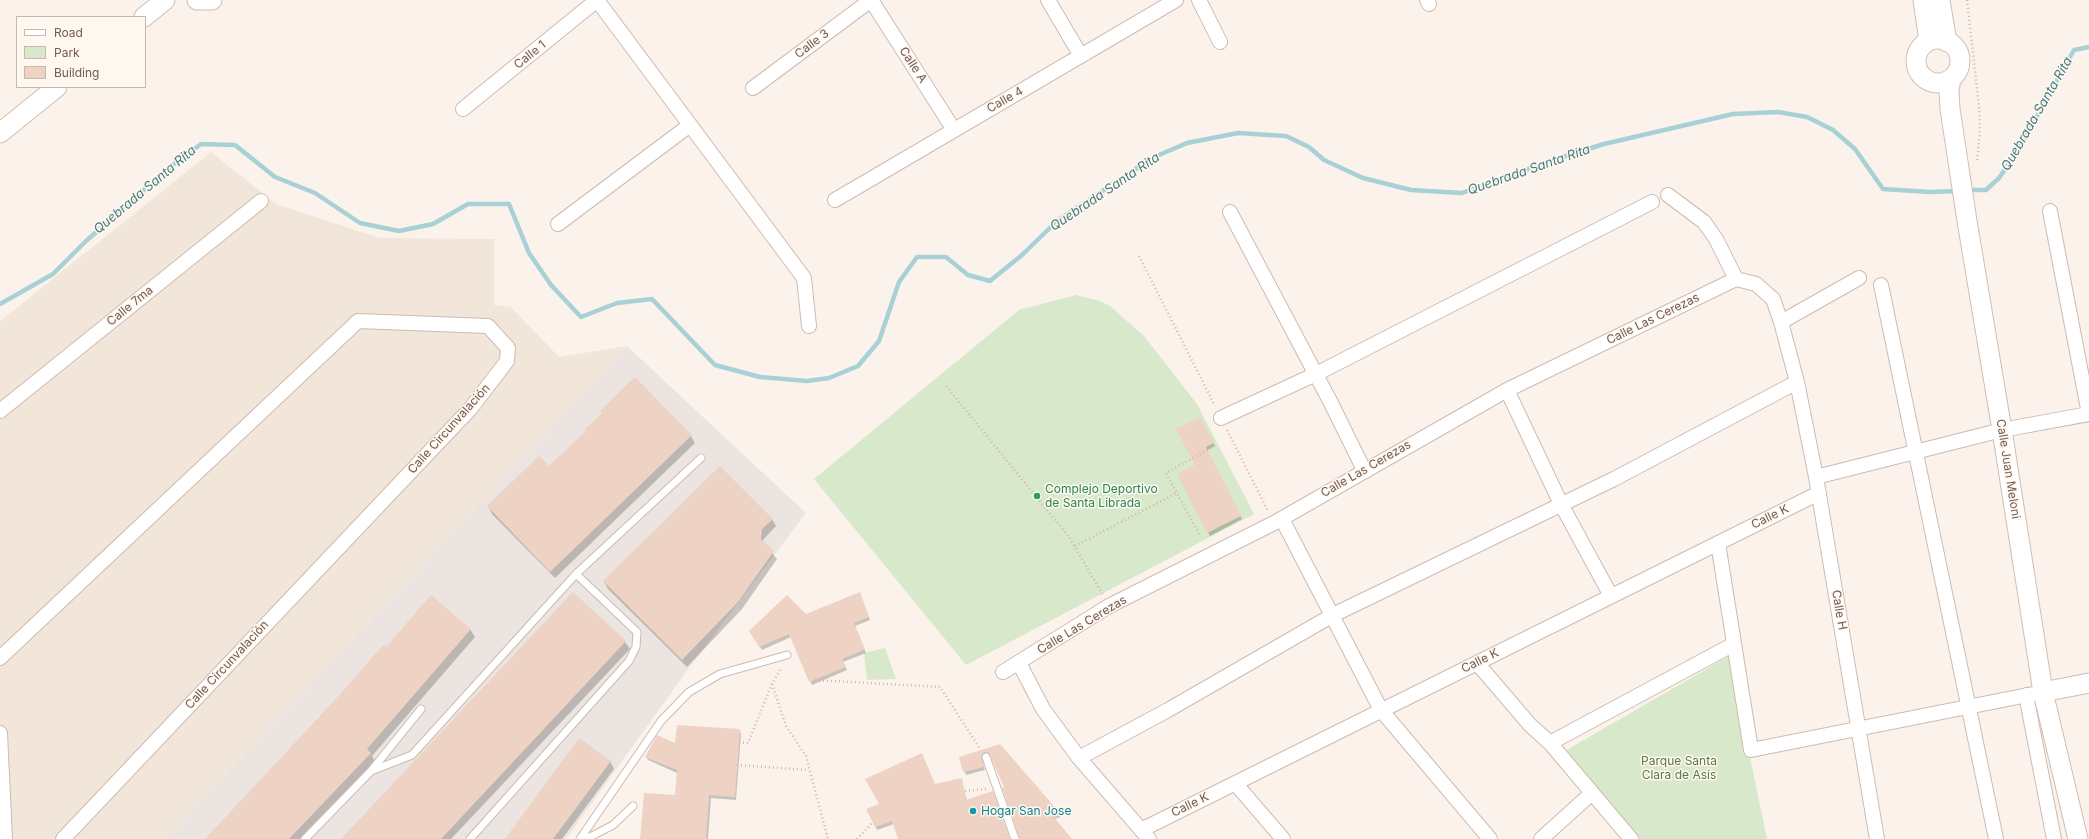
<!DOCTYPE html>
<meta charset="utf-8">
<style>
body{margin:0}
#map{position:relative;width:2089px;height:839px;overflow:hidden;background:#fbf3eb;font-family:Inter,sans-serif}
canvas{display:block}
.legend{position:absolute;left:16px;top:16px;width:130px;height:72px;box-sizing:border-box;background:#fef8f1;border:1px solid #c7b9b0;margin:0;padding:5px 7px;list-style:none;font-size:12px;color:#745a4f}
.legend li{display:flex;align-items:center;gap:8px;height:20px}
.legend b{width:20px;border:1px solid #c7b9b0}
</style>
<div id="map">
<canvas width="2089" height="839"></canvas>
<ul class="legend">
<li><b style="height:5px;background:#fff"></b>Road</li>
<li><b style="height:11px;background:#d8e8ca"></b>Park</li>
<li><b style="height:11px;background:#eed2c4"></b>Building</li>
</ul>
</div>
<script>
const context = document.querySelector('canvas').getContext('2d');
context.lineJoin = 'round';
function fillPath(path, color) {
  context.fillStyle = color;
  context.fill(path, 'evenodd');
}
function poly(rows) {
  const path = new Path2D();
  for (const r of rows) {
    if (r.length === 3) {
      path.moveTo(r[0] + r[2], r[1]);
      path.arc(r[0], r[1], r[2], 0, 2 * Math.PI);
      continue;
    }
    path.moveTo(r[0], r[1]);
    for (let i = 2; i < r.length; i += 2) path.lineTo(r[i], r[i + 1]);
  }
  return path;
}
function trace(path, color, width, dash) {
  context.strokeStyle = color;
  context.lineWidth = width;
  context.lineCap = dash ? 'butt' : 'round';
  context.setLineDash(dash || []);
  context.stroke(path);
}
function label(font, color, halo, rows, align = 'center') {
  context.font = font + ' Inter,sans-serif';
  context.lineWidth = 3;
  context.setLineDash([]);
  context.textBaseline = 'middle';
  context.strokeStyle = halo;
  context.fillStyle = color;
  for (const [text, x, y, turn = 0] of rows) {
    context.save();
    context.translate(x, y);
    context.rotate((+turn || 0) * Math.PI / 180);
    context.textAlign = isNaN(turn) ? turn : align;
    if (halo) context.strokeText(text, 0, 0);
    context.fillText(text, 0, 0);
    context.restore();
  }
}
fillPath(poly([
 [211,152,276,204,380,238,494,239,494,305,511,307,559,357,627,346,165,839,0,839,0,321]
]), '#f2e5d9');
fillPath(poly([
 [627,346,806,513,689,668,566,839,165,839]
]), '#ebe4e0');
fillPath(poly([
 [1076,295,1100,301,1110,306,1144,336,1197,404,1254,514,966,665,814,479,1019,310],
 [885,648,896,679,867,680,864,653],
 [1729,656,1767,839,1636,839,1565,751]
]), '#d8e8ca');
fillPath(poly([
 [635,378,691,436,695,443,555,578,492,514,488,506,549,468,587,431],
 [1200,418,1215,446,1207,450,1242,519,1210,536,1179,475,1196,466],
 [772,519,776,526,762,541,777,559,742,609,687,667,608,589,604,582],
 [573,593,625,642,630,649,451,839,342,839],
 [861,596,870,620,855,626,866,653,843,662,847,670,812,685,791,637,762,650,752,634],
 [470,629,475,637,372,756,375,761,301,839,207,839,386,648],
 [739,730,741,734,736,800,711,798,708,839,641,839,676,797,677,773,648,760,646,757,676,744],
 [1000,745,1059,814,1061,817,1054,819,1070,839,1020,839,1005,788,993,758,989,755,983,757,983,762,985,770,966,775,960,758],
 [610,761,614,769,562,839,506,839],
 [961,779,967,801,1010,839,899,839,894,824,877,830,868,809,935,785]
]), '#0003');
trace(poly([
 [1968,190,1986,190,1999,178,2016,154,2074,50,2089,47],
 [0,304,53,274,86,241,170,167,201,144,235,145,275,177,315,193,360,223,399,231,433,224,468,204,509,204,529,253,551,285,581,317,617,303,652,299,715,365,760,377,807,381,829,378,858,366,879,341,899,282,917,257,946,257,968,275,990,281,1022,255,1057,221,1152,158,1187,143,1238,133,1286,136,1309,147,1324,160,1363,178,1411,190,1462,193,1550,161,1604,144,1733,114,1778,112,1807,117,1833,130,1855,149,1883,189,1930,192,1958,191]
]), '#a7d1d5', 4.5);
fillPath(poly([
 [635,377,692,435,550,572,487,506,539,456,549,466,586,431,585,429,602,413,600,411],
 [1200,417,1214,443,1206,447,1241,516,1207,533,1177,474,1195,465,1176,429],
 [720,466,773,519,762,529,761,539,774,551,738,602,682,660,603,581],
 [573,592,626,641,556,716,441,839,341,839],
 [860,592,869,617,854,623,865,649,842,659,846,667,809,682,789,634,759,647,749,631,787,595,806,614],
 [431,595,471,629,367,749,371,753,289,839,205,839,334,701,384,644,386,647],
 [677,725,740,729,735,797,709,795,706,839,640,839,644,793,675,795,677,770,645,757,657,735,675,743],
 [579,738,611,761,553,839,505,839],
 [1000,744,1060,813,1053,816,1072,839,1020,839,1002,788,1004,787,989,753,984,752,981,756,984,767,963,772,959,757],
 [922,753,935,784,962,778,966,800,993,791,1010,839,898,839,892,821,875,827,866,809,879,804,865,779]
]), '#eed2c4');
const lane = poly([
 [986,757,1015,839],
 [371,771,421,709],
 [305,839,371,771,412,755,576,574,701,458],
 [470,839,629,661,636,647,637,632,576,574],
 [580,839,661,721,689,692,720,674,787,655],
 [586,839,613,825,633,806]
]);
const street = poly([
 [597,0,804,278,809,326],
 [871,0,954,130],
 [1048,0,1081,56],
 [1199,0,1220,42],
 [1427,0,1429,4],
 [753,88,871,0],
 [463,109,597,0],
 [1668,195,1704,222,1716,239,1736,279,1756,284,1773,299,1781,322,1797,382,1816,477,1877,839],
 [835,200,1176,0],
 [2050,211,2089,414],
 [1230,212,1331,403,1364,470],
 [558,224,690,125],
 [1881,285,1996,839],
 [1781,322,1859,278],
 [1507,390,1561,504,1611,596],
 [0,411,261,201],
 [1221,418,1316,374,1652,202],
 [1816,477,2002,430,2089,414],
 [1282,519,1381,710,1490,839],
 [1718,543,1751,750,2043,692],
 [0,658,358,321,488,326,508,348,507,361,471,408,63,839],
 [1019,663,1043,709,1079,758,1149,839],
 [1477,663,1530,725,1550,743,1631,839],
 [1003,672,1109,606,1274,523,1507,390,1736,279],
 [2026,695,2054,839],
 [0,733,5,839],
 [1550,743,1734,644],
 [1079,758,1168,710,1333,615,1614,479,1797,382],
 [1235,783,1283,839],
 [1141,830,1819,493],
 [1541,839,1592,793]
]);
const secondary = poly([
 [197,0,212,0],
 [1923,0,1929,41],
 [1940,0,1947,42],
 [144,17,165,0],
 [1938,61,22],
 [1951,79,1949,90,1950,109,1967,221,2002,430,2043,692,2078,839],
 [0,133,57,87],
 [2043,692,2089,683]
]);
trace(lane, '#cdbbb1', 9);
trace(street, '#cdbbb1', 16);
trace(secondary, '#d1bdb1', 21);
trace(poly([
 [1967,0,1979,106,1980,130,1977,163],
 [1139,256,1215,406],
 [946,386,1069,537,1103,595],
 [1227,430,1268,511],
 [1199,534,1166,473,1211,448],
 [1075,546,1177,493],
 [815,680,940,687,980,749],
 [772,684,786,726,806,756,828,839],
 [739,742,748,743,772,684,781,668],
 [737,765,809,770],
 [965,791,986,789],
 [857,839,872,823]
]), '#d4b5a7', 2.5, [1, 3]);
trace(lane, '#fff', 7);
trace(street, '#fff', 14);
trace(secondary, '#fff', 19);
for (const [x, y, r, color] of [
 [1037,496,4,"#2e9e5b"],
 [973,811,4,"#0f9aa8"]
]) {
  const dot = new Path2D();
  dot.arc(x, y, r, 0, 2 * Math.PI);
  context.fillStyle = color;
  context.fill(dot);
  trace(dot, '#fef8f1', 1.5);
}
label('12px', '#745a4f', '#fef8f1', [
 ["Calle 3",812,44,-37],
 ["Calle 1",530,55,-39],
 ["Calle A",913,65,57],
 ["Calle 4",1005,100,-30],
 ["Calle 7ma",130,306,-39],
 ["Calle Las Cerezas",1653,319,-26],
 ["Calle Circunvalación",449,429,-48],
 ["Calle Las Cerezas",1366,469,-30],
 ["Calle Juan Meloni",2008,469,81],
 ["Calle K",1770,517,-26],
 ["Calle H",1839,610,80],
 ["Calle Las Cerezas",1082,625,-31],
 ["Calle K",1480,661,-26],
 ["Calle Circunvalación",227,665,-47],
 ["Calle K",1190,805,-26]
]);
label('12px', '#27864d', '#fef8f1', [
 ["Complejo Deportivo",1045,489],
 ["de Santa Librada",1045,503]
], 'left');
label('12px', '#5a7948', '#fef8f1', [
 ["Parque Santa",1679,761],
 ["Clara de Asís",1679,775]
]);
label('12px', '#0d838f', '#fef8f1', [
 ["Hogar San Jose",981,811]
], 'left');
label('italic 13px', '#477a7f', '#fef8f1', [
 ["Quebrada Santa Rita",2037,114,-60],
 ["Quebrada Santa Rita",1529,170,-19],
 ["Quebrada Santa Rita",145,190,-40],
 ["Quebrada Santa Rita",1105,192,-34]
]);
</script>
